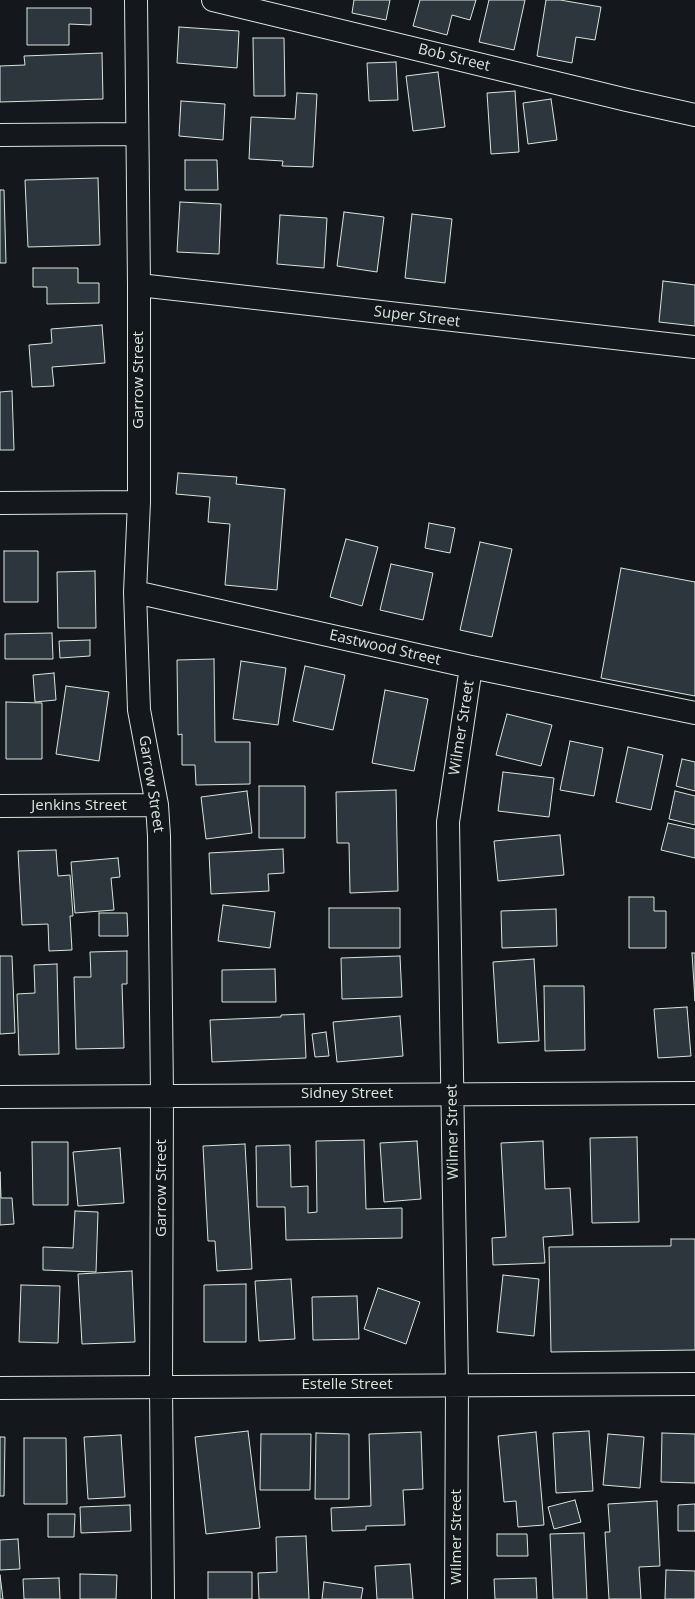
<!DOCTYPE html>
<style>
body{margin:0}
canvas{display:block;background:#14181c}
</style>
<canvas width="695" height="1599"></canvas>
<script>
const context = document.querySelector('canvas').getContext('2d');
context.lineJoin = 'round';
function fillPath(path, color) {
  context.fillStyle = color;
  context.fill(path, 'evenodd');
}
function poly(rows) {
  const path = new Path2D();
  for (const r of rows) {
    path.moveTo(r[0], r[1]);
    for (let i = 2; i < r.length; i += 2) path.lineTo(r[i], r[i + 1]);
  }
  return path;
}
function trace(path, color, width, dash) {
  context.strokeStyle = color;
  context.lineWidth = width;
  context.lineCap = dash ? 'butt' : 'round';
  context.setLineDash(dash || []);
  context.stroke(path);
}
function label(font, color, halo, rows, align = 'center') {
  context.font = font + ' "Open Sans",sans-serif';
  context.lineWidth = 4;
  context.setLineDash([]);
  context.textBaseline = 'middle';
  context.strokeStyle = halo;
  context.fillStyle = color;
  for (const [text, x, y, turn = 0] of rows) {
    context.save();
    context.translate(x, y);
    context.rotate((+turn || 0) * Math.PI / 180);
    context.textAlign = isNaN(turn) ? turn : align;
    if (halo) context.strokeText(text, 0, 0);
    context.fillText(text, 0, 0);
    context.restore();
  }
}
const building = poly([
 [354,0,390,0,386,20,352,13,354,0],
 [420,0,476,0,470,20,452,15,447,35,413,26,420,0],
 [489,0,525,0,514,50,479,42,489,0],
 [546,0,560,0,601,7,595,40,576,37,572,63,537,56,546,0],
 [27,8,91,8,91,25,69,24,69,45,27,45,27,8],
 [179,27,239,31,237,68,177,63,179,27],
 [253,38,284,38,285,96,254,96,253,38],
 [102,53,103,99,0,102,0,66,25,65,24,56,102,53],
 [396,62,398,100,369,101,367,63,396,62],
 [438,72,445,127,413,131,406,76,438,72],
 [515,91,519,152,491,154,487,93,515,91],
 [297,93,317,94,313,167,282,166,283,161,249,159,251,117,295,119,297,93],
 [551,99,557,140,528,144,523,103,551,99],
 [181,101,225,104,223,140,179,136,181,101],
 [185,160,217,160,218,190,185,190,185,160],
 [98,178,100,245,28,247,25,180,98,178],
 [0,190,4,190,6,263,0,263,0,190],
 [180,202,221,204,219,254,177,252,180,202],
 [344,212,384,217,377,272,337,266,344,212],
 [412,214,452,219,445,283,405,278,412,214],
 [280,215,327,218,324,268,277,264,280,215],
 [33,268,78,268,78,283,99,283,99,303,47,304,47,287,33,287,33,268],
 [663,281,695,285,695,326,659,322,663,281],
 [102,325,105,363,52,367,54,386,32,387,29,345,52,343,51,329,102,325],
 [12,391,14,450,0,450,0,392,12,391],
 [178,473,237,477,236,484,285,489,277,590,225,585,230,524,208,522,210,497,176,494,178,473],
 [429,523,455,528,450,553,425,548,429,523],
 [346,539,378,547,362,606,330,597,346,539],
 [480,542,512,549,492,637,460,630,480,542],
 [4,551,38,551,38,602,4,602,4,551],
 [391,564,433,573,423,620,380,610,391,564],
 [621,568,695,582,695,696,601,678,621,568],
 [95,571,96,628,58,628,57,572,95,571],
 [52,633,53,659,5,659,5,634,52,633],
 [90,640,90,656,60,658,59,641,90,640],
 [214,659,215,742,250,742,250,784,196,785,195,765,182,765,182,734,178,735,177,660,214,659],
 [241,661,286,668,278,725,233,719,241,661],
 [305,666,345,675,333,730,293,721,305,666],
 [54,673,56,700,35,702,33,675,54,673],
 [66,686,109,692,99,761,56,754,66,686],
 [385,690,428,699,414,771,372,763,385,690],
 [6,702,42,703,42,759,6,759,6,702],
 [507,714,552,725,541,766,496,755,507,714],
 [570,741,603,748,594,796,560,790,570,741],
 [628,747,663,755,651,810,616,802,628,747],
 [682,759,695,762,695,791,676,786,682,759],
 [503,772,554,778,549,817,498,811,503,772],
 [259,786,305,786,305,838,259,838,259,786],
 [396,790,398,891,350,893,349,843,337,843,336,792,396,790],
 [247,791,252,833,206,839,201,797,247,791],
 [675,791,695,796,695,825,669,819,675,791],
 [668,823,695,829,695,858,661,850,668,823],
 [560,835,564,875,498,881,494,841,560,835],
 [283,849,284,873,268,874,269,891,211,894,209,853,283,849],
 [56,850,58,876,70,875,73,916,70,916,72,950,49,951,48,924,22,925,18,851,56,850],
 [118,858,120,877,111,878,114,910,75,913,71,862,118,858],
 [629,897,654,897,654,911,666,911,666,948,629,948,629,897],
 [223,905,275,912,270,948,218,941,223,905],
 [329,908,400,908,400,948,329,948,329,908],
 [556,909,557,946,502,948,501,911,556,909],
 [99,913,127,913,128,936,99,936,99,913],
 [127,951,127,984,122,984,124,1048,76,1049,74,977,91,977,90,952,127,951],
 [692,953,695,953,695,1001,692,953],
 [0,956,12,956,15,1033,0,1034,0,956],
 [400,956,402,997,342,999,341,958,400,956],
 [534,959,539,1041,498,1043,493,962,534,959],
 [57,964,59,1054,19,1055,17,994,35,993,34,965,57,964],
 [275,969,276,1002,222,1002,222,970,275,969],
 [544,986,584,986,585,1050,545,1051,544,986],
 [687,1007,691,1056,658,1058,654,1009,687,1007],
 [304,1014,306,1058,212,1062,210,1020,281,1017,281,1015,304,1014],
 [400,1016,403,1056,337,1062,333,1022,400,1016],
 [326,1032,329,1056,315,1057,312,1034,326,1032],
 [637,1137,639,1222,592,1223,590,1138,637,1137],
 [364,1140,366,1209,402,1208,402,1238,286,1240,285,1207,257,1207,256,1146,290,1145,291,1187,308,1186,308,1213,317,1212,316,1141,364,1140],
 [417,1141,421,1199,384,1202,380,1143,417,1141],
 [543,1141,545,1189,570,1188,573,1235,543,1237,545,1263,493,1265,492,1238,506,1237,501,1143,543,1141],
 [32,1142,68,1142,68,1205,33,1205,32,1142],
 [245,1144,252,1269,217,1271,215,1241,208,1241,203,1146,245,1144],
 [120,1148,124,1203,78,1206,73,1152,120,1148],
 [0,1172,1,1198,12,1198,14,1224,0,1225,0,1172],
 [75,1211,98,1212,96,1272,43,1270,43,1247,73,1248,75,1211],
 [671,1239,695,1239,695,1350,551,1352,549,1247,671,1246,671,1239],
 [132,1271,135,1342,82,1344,78,1274,132,1271],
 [503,1275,539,1279,534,1336,497,1332,503,1275],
 [291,1279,295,1339,259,1341,255,1281,291,1279],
 [246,1284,246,1342,204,1342,204,1285,246,1284],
 [21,1285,60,1286,58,1343,19,1342,21,1285],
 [378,1288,420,1302,406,1344,364,1329,378,1288],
 [357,1296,359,1339,313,1340,312,1297,357,1296],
 [248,1431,260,1528,206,1534,195,1437,248,1431],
 [589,1431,593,1491,556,1493,553,1433,589,1431],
 [421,1432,423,1489,403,1490,405,1525,366,1526,366,1530,332,1531,331,1508,371,1506,369,1434,421,1432],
 [536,1432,544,1525,518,1527,516,1501,504,1502,498,1436,536,1432],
 [316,1433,349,1434,349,1499,315,1499,316,1433],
 [662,1433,695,1434,695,1483,661,1482,662,1433],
 [261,1434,311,1434,310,1490,260,1490,261,1434],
 [608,1434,644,1437,640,1488,603,1485,608,1434],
 [121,1435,125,1497,88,1499,84,1437,121,1435],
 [0,1437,5,1437,4,1496,0,1496,0,1437],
 [24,1438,66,1438,67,1504,24,1504,24,1438],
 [575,1500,581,1522,554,1529,548,1507,575,1500],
 [657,1501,660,1566,639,1567,641,1599,609,1599,605,1532,610,1532,608,1504,657,1501],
 [695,1504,695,1531,678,1531,678,1505,695,1504],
 [130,1505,131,1531,81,1533,80,1507,130,1505],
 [48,1514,75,1514,74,1537,48,1537,48,1514],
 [584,1533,587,1599,553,1599,550,1534,584,1533],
 [497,1534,527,1534,528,1556,497,1556,497,1534],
 [306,1536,309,1599,259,1599,258,1573,277,1572,276,1537,306,1536],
 [18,1539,20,1569,0,1570,0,1540,18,1539],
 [410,1564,413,1599,377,1599,375,1566,410,1564],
 [666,1570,695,1571,695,1599,665,1599,666,1570],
 [208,1572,252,1572,252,1599,208,1599,208,1572],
 [80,1574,117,1575,116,1599,80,1599,80,1574],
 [0,1575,3,1599,0,1599,0,1575],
 [59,1578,60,1599,24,1599,23,1579,59,1578],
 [536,1578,537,1599,495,1599,494,1579,536,1578],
 [324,1582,363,1588,361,1599,322,1599,324,1582]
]);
fillPath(building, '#2c363c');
trace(building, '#d8e6dc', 1);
const street = poly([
 [136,0,139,285,139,502,135,592,139,710,157,805,159,836,162,1095,161,1387,163,1599],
 [213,0,627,100,695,115],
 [0,135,136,134],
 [139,285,695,347],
 [0,503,139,502],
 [135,592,471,667,695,713],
 [0,806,157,805],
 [0,1097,695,1093],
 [0,1388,695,1384],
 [456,1599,457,1385,448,822,471,667]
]);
trace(street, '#d8e6dc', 24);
trace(street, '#14181c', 22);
label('15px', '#d8e6dc', '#14181c', [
 ["Bob Street",454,58,14],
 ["Super Street",417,317,7],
 ["Garrow Street",139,380,-90],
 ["Eastwood Street",385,648,13],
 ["Wilmer Street",462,728,-81],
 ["Garrow Street",151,784,81],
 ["Jenkins Street",79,806],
 ["Sidney Street",347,1094],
 ["Wilmer Street",453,1132,-91],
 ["Garrow Street",162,1188,-90],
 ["Estelle Street",347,1385],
 ["Wilmer Street",457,1537,-90]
]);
</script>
